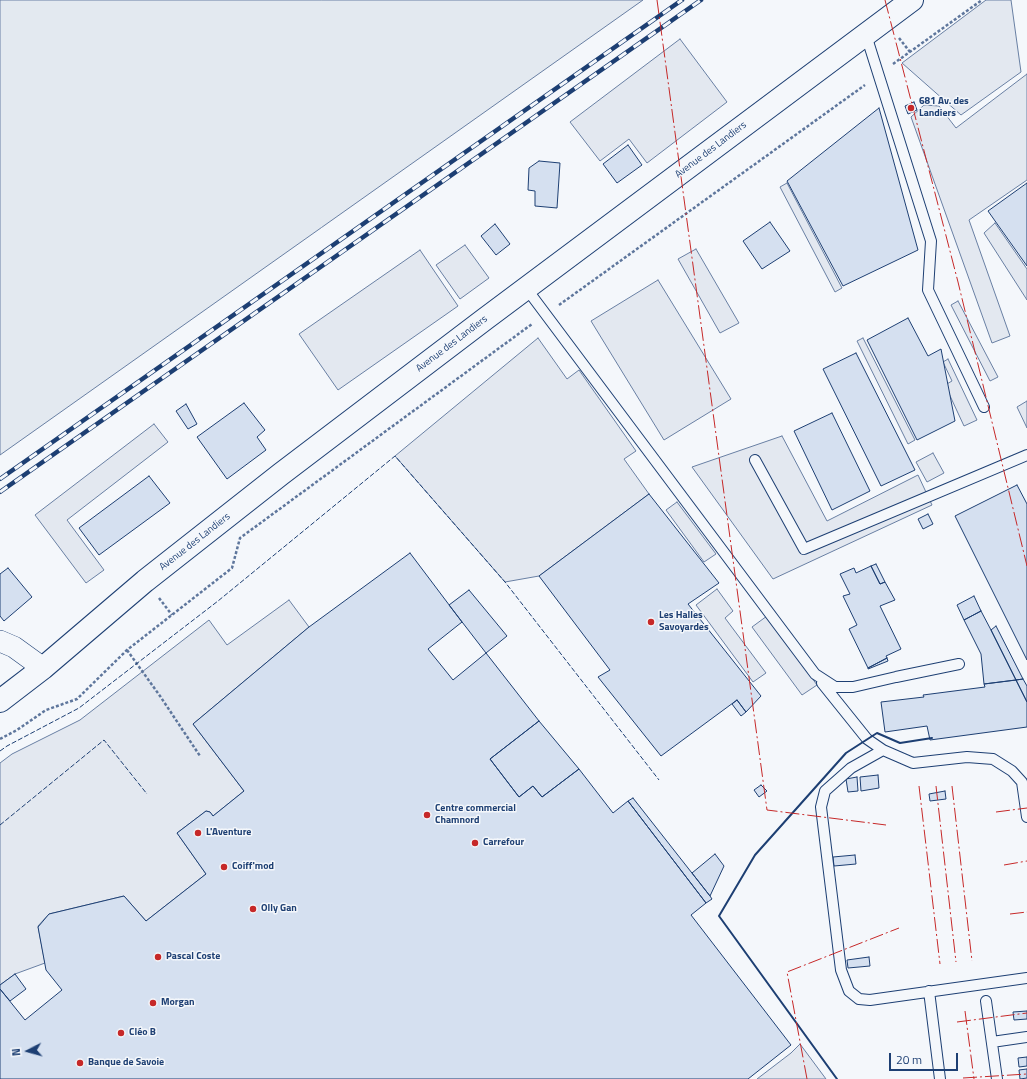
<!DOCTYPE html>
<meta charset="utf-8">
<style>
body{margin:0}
#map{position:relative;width:1027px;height:1079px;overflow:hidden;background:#f4f7fb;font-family:"Titillium Web",sans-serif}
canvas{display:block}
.north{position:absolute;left:8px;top:1031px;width:40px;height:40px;-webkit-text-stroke:3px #f4f7fb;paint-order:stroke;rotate:264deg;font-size:11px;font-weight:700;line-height:16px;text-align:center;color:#1d3f73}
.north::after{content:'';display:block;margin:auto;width:14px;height:18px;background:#1d3f73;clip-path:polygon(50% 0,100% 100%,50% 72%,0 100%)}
.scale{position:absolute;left:889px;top:1053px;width:69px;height:18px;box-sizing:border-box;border:2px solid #1d3f73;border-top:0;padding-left:5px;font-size:12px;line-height:14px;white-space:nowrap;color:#1d3f73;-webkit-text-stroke:3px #f4f7fb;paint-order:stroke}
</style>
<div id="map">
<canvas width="1027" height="1079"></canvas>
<div class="north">N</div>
<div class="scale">20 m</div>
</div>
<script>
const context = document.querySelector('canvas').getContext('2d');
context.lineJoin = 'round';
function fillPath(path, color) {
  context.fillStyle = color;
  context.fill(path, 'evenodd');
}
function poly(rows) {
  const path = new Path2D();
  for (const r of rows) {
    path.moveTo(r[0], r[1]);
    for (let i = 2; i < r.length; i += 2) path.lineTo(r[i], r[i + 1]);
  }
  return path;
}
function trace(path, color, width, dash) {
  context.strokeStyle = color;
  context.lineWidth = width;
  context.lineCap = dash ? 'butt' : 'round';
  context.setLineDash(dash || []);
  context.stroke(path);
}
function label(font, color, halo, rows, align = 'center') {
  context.font = font + ' "Titillium Web",sans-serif';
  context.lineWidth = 3;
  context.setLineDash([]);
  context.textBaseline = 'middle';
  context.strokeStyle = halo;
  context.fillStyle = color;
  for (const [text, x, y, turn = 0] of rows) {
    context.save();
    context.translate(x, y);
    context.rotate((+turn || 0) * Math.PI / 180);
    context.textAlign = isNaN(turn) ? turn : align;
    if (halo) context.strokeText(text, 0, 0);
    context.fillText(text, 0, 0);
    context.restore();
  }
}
const green = poly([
 [0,0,643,0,0,455,0,0]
]);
fillPath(green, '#e3e9f0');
trace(green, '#687fa3', 1);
const parking = poly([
 [986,0,1011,0,1021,72,961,115,902,63,986,0],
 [680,39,727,102,647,163,629,139,600,161,570,122,680,39],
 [1027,74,1027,180,969,220,1010,336,992,343,911,117,924,105,939,106,956,128,1027,74],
 [787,183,842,288,835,292,780,187,787,183],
 [995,223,1027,269,1027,300,984,233,995,223],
 [465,245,489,278,460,299,436,265,465,245],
 [696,249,739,323,720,333,678,259,696,249],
 [420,250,458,306,338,390,299,334,420,250],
 [658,280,731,399,664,440,591,321,658,280],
 [958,301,998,377,990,381,951,305,958,301],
 [538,338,567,379,579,370,636,451,624,459,649,494,539,576,505,582,395,456,538,338],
 [863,338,915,440,908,444,857,341,863,338],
 [948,359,977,420,964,426,945,385,952,381,943,362,948,359],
 [1027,401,1027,428,1017,407,1027,401],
 [154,424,168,442,67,520,104,570,86,583,35,515,154,424],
 [782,436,827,521,918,475,932,505,773,579,692,467,782,436],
 [933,453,944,473,927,482,916,462,933,453],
 [677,502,716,554,704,562,666,510,677,502],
 [717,589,733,611,725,618,766,673,753,682,696,605,717,589],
 [289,600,309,627,193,724,244,791,213,816,210,812,206,811,177,833,206,874,146,921,124,896,49,914,38,926,45,963,15,974,0,985,0,763,12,754,80,720,209,620,227,645,289,600],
 [767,616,817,685,802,695,752,627,767,616],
 [800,1044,826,1079,757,1079,791,1053,800,1044]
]);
fillPath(parking, '#e3e8f0');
trace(parking, '#687fa3', 1);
const building = poly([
 [914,102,917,110,908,114,905,106,914,102],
 [879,108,918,250,843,286,787,181,879,108],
 [628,145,642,165,617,183,603,164,628,145],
 [539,161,560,163,557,208,535,206,535,191,528,190,529,168,539,161],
 [1027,183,1027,266,988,211,1027,183],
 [770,222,790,251,762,269,743,241,770,222],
 [495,224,510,244,496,255,481,236,495,224],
 [908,318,928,356,941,349,955,421,917,440,867,340,908,318],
 [856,353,915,470,881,486,823,369,856,353],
 [244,403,265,430,257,437,266,450,227,479,197,437,244,403],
 [186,404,197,424,188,429,176,411,186,404],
 [832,413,870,491,832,510,794,431,832,413],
 [149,476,170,503,99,555,79,528,149,476],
 [1017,485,1027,504,1027,660,955,516,1017,485],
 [649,494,719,583,688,604,761,696,746,712,737,700,661,756,598,677,610,670,539,576,649,494],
 [928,514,933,524,923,529,918,519,928,514],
 [410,553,462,622,428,649,453,680,486,653,539,721,490,759,519,797,533,786,542,797,579,769,613,813,628,801,706,903,691,915,791,1045,748,1079,0,1079,0,989,25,1020,62,990,46,970,38,927,49,914,124,896,146,921,206,874,177,833,206,811,210,812,213,816,244,791,193,724,309,627,410,553],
 [876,564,885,582,880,584,871,566,876,564],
 [871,566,880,584,885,582,895,600,880,606,901,649,886,656,887,658,868,668,849,629,857,625,843,596,850,594,840,574,854,568,856,573,871,566],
 [8,568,32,597,4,621,0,616,0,574,8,568],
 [469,590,507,636,486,653,449,605,469,590],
 [974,596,981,611,964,620,957,605,974,596],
 [981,611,991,630,1016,680,984,684,981,654,964,620,981,611],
 [996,626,1023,679,1016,680,991,630,996,626],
 [887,658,888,661,868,669,868,668,887,658],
 [1023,679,1027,686,1027,702,1016,680,1023,679],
 [1016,680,1027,702,1027,727,930,740,927,726,885,732,881,702,924,697,923,695,985,687,984,684,1016,680],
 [737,700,746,712,741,716,732,704,737,700],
 [539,721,579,769,542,797,533,786,519,797,490,759,539,721],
 [878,775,879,788,861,791,860,777,878,775],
 [857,777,858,791,848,792,846,779,857,777],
 [761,785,767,791,759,797,754,790,761,785],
 [945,791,946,799,930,801,929,794,945,791],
 [633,798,710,896,712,899,706,903,628,801,633,798],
 [715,854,724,866,710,896,692,873,715,854],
 [855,855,856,864,834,866,833,857,855,855],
 [869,957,870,966,848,968,847,960,869,957],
 [15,974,26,989,10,1001,0,989,0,985,15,974],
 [1027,1011,1027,1019,1014,1020,1013,1012,1027,1011],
 [1027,1057,1027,1066,1019,1067,1018,1058,1027,1057],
 [1027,1069,1027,1078,1020,1079,1019,1070,1027,1069]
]);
fillPath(building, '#d5e0f0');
trace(building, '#1d3f73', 1);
const service = poly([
 [866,35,931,241,928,290,984,407],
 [526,288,815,674,835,687,853,687,896,677,959,664],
 [755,460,804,549,1027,455],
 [822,683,867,739,883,750,913,763,967,757,993,759,1012,771,1022,782,1027,817],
 [883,750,851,768,825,791,821,807,841,970,849,991,859,999,870,1000,1027,978],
 [929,991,940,1079],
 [986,1001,997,1079],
 [992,1042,1027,1037]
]);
const minor = poly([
 [0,641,14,647,43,668]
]);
const secondary = poly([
 [0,701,43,668,145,581,281,474,485,319,912,0]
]);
trace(service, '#1d3f73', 12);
trace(minor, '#1d3f73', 22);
trace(secondary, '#1d3f73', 24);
trace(poly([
 [899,38,910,52],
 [893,64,982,0],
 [559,305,865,85],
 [159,598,172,615],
 [127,650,160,696,200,756],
 [0,739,17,730,46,710,77,699,127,650,232,568,240,538,532,324]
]), '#5e769c', 2.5, [3, 2]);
trace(service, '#f4f7fb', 10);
trace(minor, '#f4f7fb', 21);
trace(secondary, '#f4f7fb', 22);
const rail = poly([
 [0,479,682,0],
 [0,492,701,0]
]);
trace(rail, '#1d3f73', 4.5);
trace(rail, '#f4f7fb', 3, [9]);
trace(poly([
 [0,751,7,746,79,708,218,601,395,456,505,582,659,780],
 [0,825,104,740,147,794]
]), '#1d3f73', 1, [5, 2]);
trace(poly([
 [837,1079,719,916,755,855,846,753,877,733,900,743,932,738]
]), '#1d3f73', 2);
trace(poly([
 [657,0,767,810,886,825],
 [885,0,958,282,1027,566],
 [919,786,940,964],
 [936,786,956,962],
 [952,786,972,961],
 [996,812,1027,808],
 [1004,865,1027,861],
 [1010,914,1027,912],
 [965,1011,974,1079],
 [957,1022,1027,1013],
 [963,1078,1027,1074],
 [807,1079,787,972,899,928]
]), '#c62828', 1, [14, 3, 2, 3]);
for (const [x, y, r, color] of [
 [911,108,4,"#c62828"],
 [651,622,4,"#c62828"],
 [427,815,4,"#c62828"],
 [198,833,4,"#c62828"],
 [475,843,4,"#c62828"],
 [224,867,4,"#c62828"],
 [253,909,4,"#c62828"],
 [158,957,4,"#c62828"],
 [153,1003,4,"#c62828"],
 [121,1033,4,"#c62828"],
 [80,1063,4,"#c62828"]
]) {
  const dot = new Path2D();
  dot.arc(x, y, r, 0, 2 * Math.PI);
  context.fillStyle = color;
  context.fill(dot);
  trace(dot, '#f4f7fb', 1.5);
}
label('bold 10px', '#1d3f73', '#f4f7fb', [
 ["681 Av. des",919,102],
 ["Landiers",919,114],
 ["Les Halles",659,616],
 ["Savoyardes",659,628],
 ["Centre commercial",435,809],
 ["Chamnord",435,821],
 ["L'Aventure",206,833],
 ["Carrefour",483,843],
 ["Coiff'mod",232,867],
 ["Olly Gan",261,909],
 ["Pascal Coste",166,957],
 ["Morgan",161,1003],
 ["Cléo B",129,1033],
 ["Banque de Savoie",88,1063]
], 'left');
label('10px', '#1d3f73', '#f4f7fb', [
 ["Avenue des Landiers",711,150,-37],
 ["Avenue des Landiers",452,344,-37],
 ["Avenue des Landiers",195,542,-38]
]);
</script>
